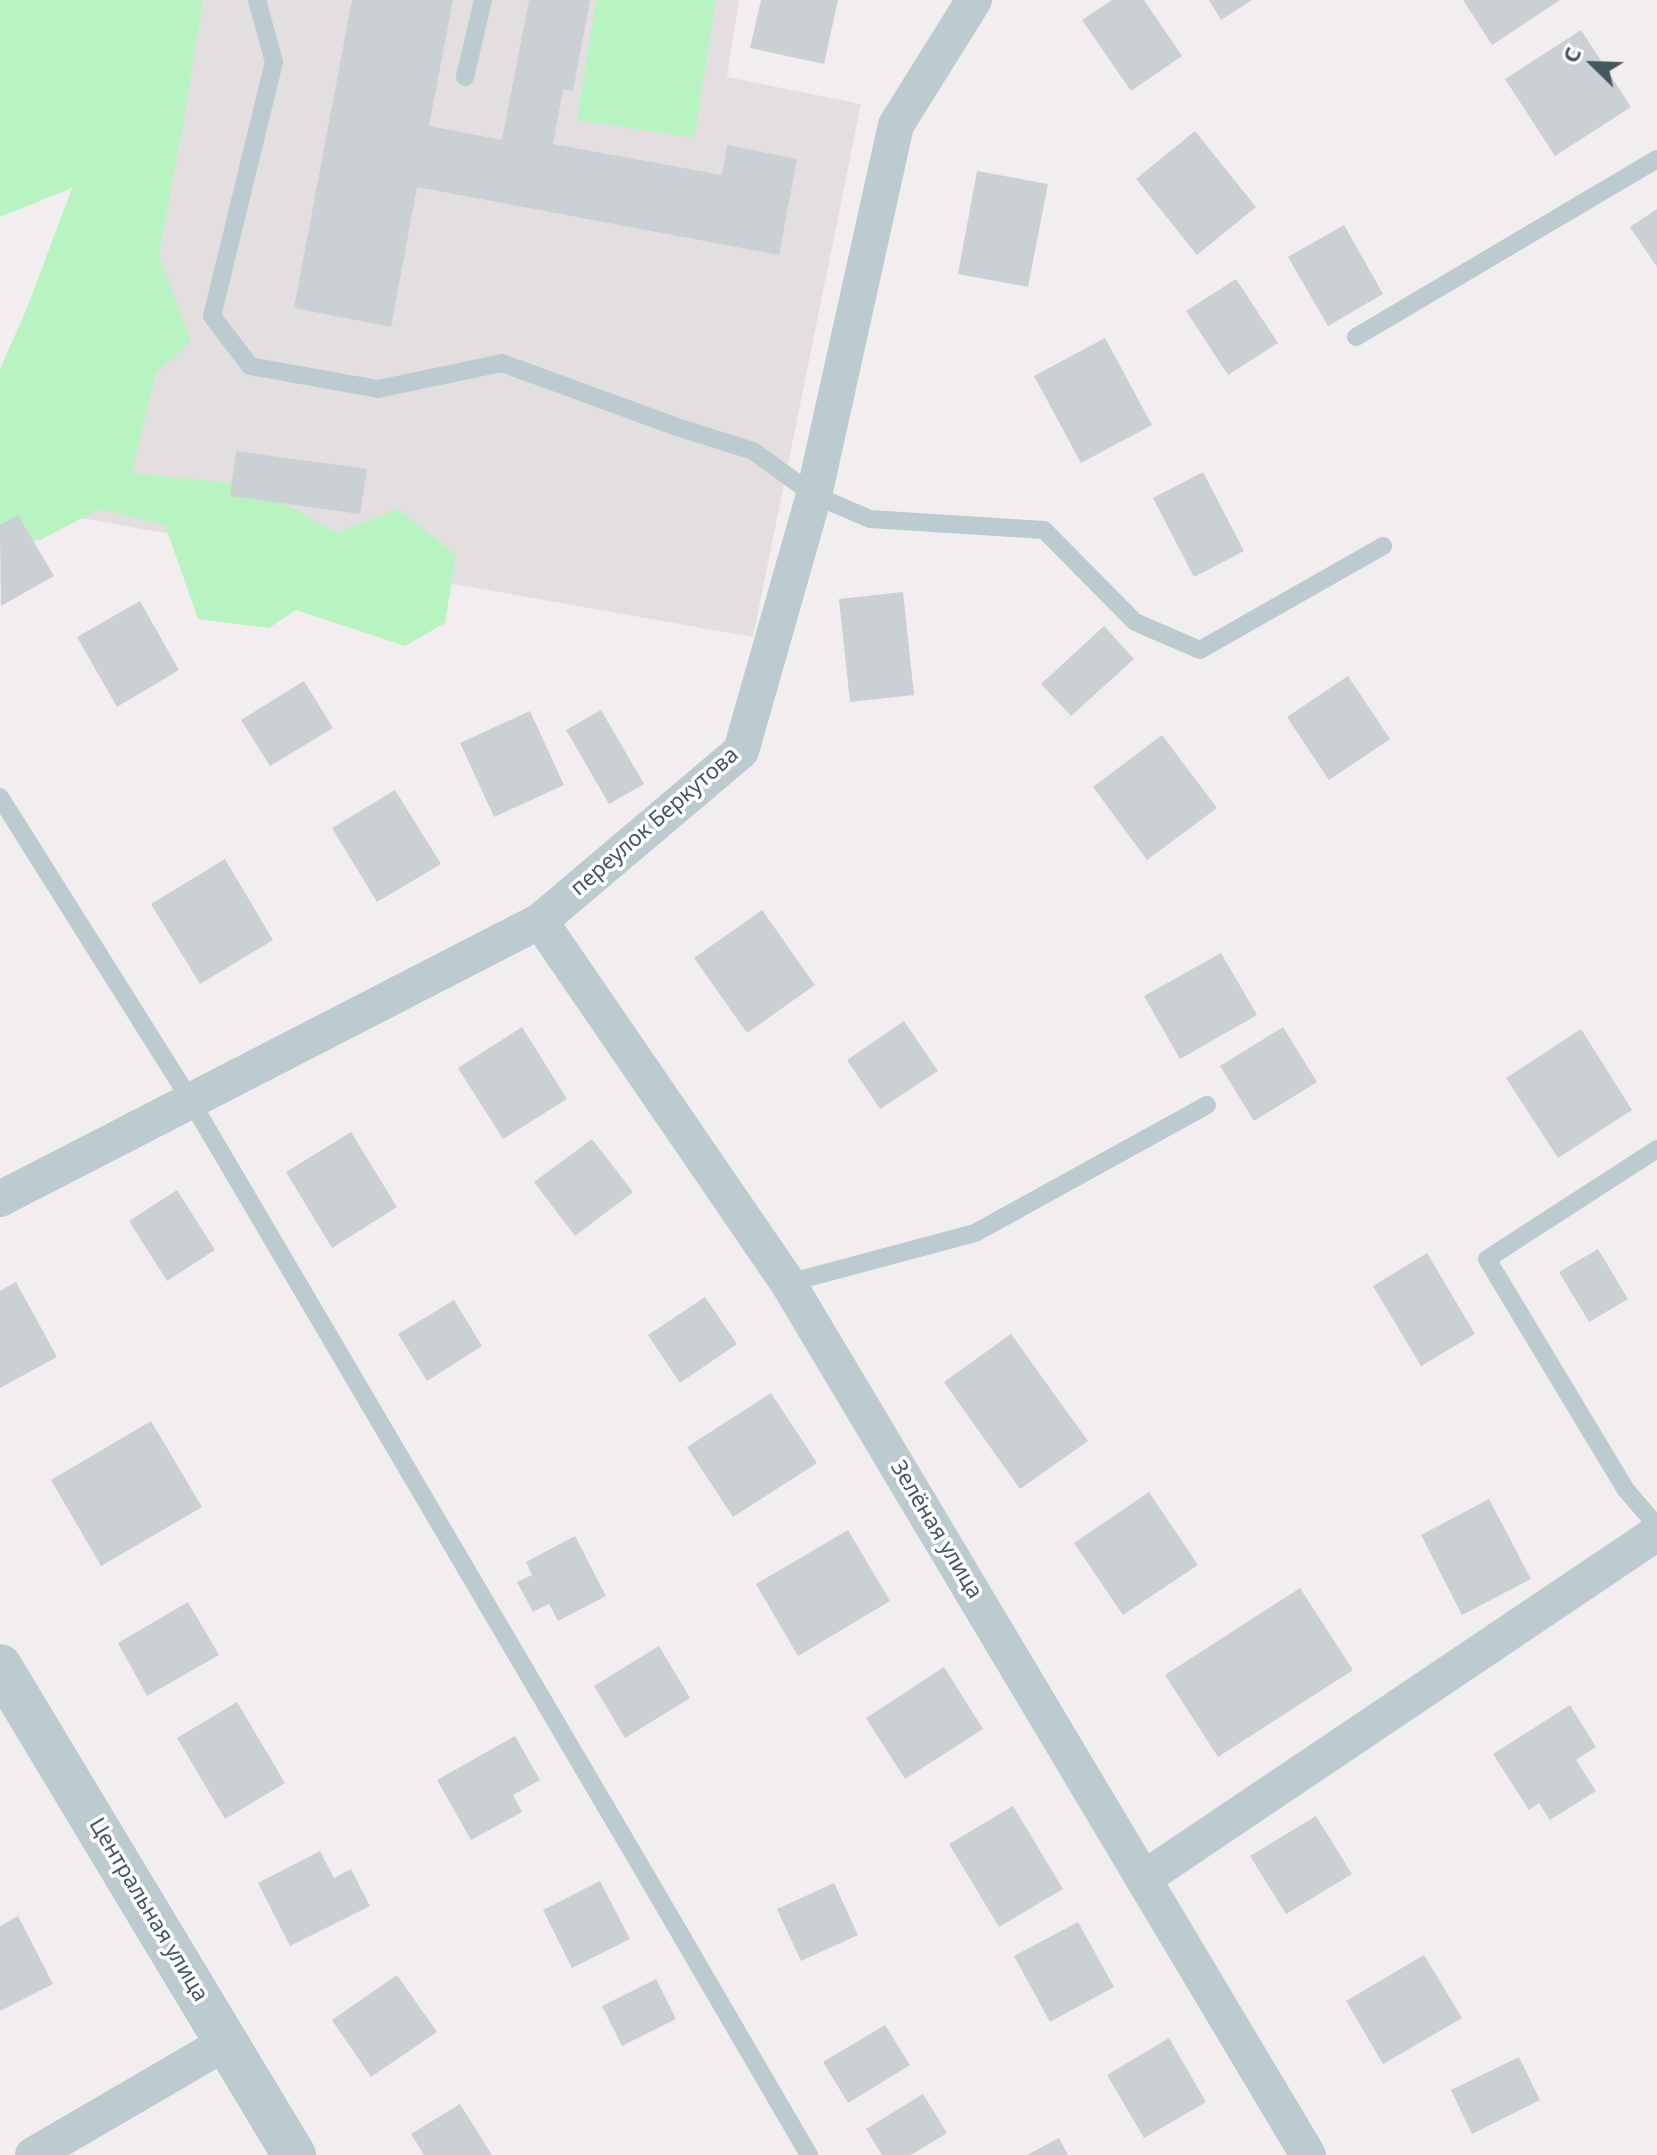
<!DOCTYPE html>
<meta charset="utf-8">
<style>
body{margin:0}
#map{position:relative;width:1657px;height:2155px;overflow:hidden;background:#f2eeef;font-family:"Noto Sans",sans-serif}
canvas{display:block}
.north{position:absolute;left:1553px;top:24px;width:80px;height:80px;-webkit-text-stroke:6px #fff;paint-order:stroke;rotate:293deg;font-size:22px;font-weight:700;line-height:32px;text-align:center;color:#45585f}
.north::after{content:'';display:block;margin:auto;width:28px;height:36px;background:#45585f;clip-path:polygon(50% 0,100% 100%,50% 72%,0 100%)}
</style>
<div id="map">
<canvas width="1657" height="2155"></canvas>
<div class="north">С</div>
</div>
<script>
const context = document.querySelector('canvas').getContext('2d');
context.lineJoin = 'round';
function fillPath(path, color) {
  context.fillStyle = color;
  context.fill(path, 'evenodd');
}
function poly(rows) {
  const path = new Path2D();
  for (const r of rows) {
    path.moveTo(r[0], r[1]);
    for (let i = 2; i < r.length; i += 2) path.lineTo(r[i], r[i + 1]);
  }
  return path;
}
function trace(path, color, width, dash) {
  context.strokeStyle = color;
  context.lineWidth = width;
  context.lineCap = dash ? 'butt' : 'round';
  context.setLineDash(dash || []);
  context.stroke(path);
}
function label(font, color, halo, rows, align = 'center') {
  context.font = font + ' "Noto Sans",sans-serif';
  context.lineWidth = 7;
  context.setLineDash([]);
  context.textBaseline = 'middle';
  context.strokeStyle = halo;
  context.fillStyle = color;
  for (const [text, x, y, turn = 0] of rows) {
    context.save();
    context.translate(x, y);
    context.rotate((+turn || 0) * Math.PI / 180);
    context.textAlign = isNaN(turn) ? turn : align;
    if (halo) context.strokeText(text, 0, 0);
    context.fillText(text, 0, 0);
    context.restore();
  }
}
fillPath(poly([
 [160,0,739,0,727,77,861,104,753,637,69,516]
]), '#e3dfe1');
fillPath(poly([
 [0,0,203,0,183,124,159,254,191,342,156,373,132,473,252,485,337,533,398,509,456,555,445,623,405,646,296,610,269,628,198,619,165,525,100,509,40,540,0,546,0,369,27,308,72,188,0,217],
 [596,0,716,0,694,138,577,120]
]), '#b8f4c2');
fillPath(poly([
 [352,0,453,0,429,126,502,140,529,0,590,0,573,91,563,89,553,144,722,175,727,145,797,159,779,255,417,187,391,327,294,308],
 [761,0,838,0,824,64,750,48],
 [1112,0,1144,0,1182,56,1131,91,1082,20],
 [1209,0,1252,0,1221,20],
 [1463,0,1560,0,1492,45],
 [1581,30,1631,107,1555,156,1505,79],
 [1195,131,1256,207,1197,255,1136,179],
 [977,171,1048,184,1028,287,958,274],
 [1657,209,1657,267,1630,227],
 [1344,225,1383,294,1328,326,1288,257],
 [1236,279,1278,343,1228,375,1186,311],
 [1105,338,1152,425,1081,463,1034,376],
 [236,451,367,469,360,514,230,496],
 [1203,472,1244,551,1194,577,1153,498],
 [18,515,54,576,1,606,0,525],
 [903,592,914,695,850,702,839,599],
 [140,601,179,670,117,707,77,637],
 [1104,626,1134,659,1071,716,1041,684],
 [1348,676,1390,739,1329,780,1287,717],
 [304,681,333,728,270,766,241,720],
 [601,710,644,784,609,804,566,730],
 [530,711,564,785,494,817,460,743],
 [1162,735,1217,808,1147,860,1093,787],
 [395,790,441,864,377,902,332,828],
 [225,859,273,940,200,984,151,904],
 [762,910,815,985,747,1033,694,958],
 [1221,953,1257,1015,1180,1059,1144,996],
 [904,1021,938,1071,880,1109,847,1060],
 [522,1027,567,1099,503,1139,458,1068],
 [1283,1027,1317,1082,1254,1121,1220,1066],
 [1581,1029,1632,1110,1558,1158,1506,1078],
 [351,1132,397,1207,332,1248,286,1172],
 [592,1139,633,1192,575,1236,534,1182],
 [177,1190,215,1250,167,1281,129,1221],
 [1598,1249,1628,1299,1589,1322,1559,1272],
 [1427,1253,1475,1334,1421,1366,1373,1286],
 [16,1282,57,1357,0,1388,0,1291],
 [705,1297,737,1344,680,1383,648,1335],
 [454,1300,482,1346,427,1381,398,1334],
 [1011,1334,1088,1441,1020,1489,944,1382],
 [771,1393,817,1463,733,1517,687,1447],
 [151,1421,202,1507,101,1566,51,1480],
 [1149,1492,1198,1565,1123,1615,1074,1543],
 [1489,1499,1531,1579,1462,1615,1421,1535],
 [848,1530,890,1601,798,1656,756,1584],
 [575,1536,606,1596,558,1621,549,1604,533,1612,517,1582,532,1575,526,1562],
 [1300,1588,1353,1670,1218,1757,1165,1675],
 [188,1602,219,1655,147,1696,118,1643],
 [659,1646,690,1698,625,1738,594,1686],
 [944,1667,983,1729,905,1779,866,1718],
 [237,1702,285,1783,225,1819,177,1738],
 [1570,1705,1596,1747,1576,1760,1596,1791,1550,1820,1539,1803,1529,1810,1493,1754],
 [515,1736,540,1780,513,1795,522,1812,471,1840,437,1780],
 [1013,1806,1063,1889,999,1927,949,1844],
 [1316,1816,1352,1874,1286,1914,1250,1856],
 [320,1851,334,1878,351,1869,370,1906,290,1946,258,1883],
 [600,1881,630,1939,572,1968,543,1910],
 [834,1883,858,1935,801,1961,777,1909],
 [18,1916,53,1984,0,2011,0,1926],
 [1078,1922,1114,1987,1050,2022,1014,1956],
 [1424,1955,1462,2018,1383,2064,1346,2001],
 [397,1975,437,2032,371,2077,332,2020],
 [656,1979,676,2019,622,2046,602,2006],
 [885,2025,910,2065,848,2103,823,2062],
 [1169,2038,1206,2102,1144,2138,1107,2075],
 [1519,2057,1540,2100,1472,2134,1451,2090],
 [923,2094,947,2133,911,2155,882,2155,866,2129],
 [460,2104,492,2155,424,2155,411,2134],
 [1059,2138,1068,2155,1027,2155]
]), '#cad0d4');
trace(poly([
 [257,0,274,62,212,316,250,366,378,389,502,363,677,427,753,451,814,495,870,519,1044,530,1135,622,1200,650,1383,546],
 [465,77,483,0],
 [1356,337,1657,159],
 [0,797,191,1101,650,1882,809,2155],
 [1657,1149,1487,1259,1626,1490,1657,1526],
 [788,1283,975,1233,1207,1105]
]), '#bbcbd0', 18);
trace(poly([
 [540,921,788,1283,1308,2155],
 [0,1199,540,921,741,751,814,495,896,125,974,0],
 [1143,1879,1657,1533],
 [33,2155,227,2042]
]), '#bbcbd0', 36);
trace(poly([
 [0,1666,294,2155]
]), '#bbcbd0', 44);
label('22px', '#45585f', '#fff', [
 ["переулок Беркутова",655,822,-41],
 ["Зелёная улица",936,1530,59],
 ["Центральная улица",148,1910,59]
]);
</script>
